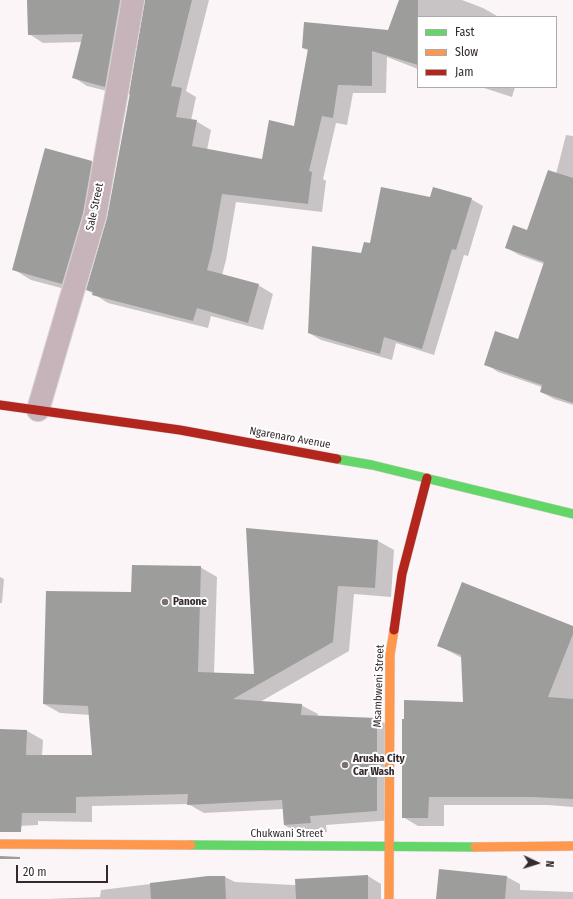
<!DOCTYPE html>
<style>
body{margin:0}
#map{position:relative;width:573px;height:899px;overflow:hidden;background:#fbf5f7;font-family:"Fira Sans Condensed",sans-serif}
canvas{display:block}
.legend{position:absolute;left:417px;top:16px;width:140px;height:72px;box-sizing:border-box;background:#fff;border:1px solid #aea9ab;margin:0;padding:5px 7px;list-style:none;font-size:12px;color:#34292c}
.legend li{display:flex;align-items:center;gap:8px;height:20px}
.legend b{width:20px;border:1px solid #aea9ab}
.north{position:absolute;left:517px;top:843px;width:40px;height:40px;-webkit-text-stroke:3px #fff;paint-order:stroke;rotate:94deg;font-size:11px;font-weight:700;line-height:16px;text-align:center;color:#34292c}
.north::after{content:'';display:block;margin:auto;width:14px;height:18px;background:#34292c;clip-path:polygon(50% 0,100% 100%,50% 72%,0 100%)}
.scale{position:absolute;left:16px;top:865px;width:92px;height:18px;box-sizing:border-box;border:2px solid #34292c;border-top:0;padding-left:5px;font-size:12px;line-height:14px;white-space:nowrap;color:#34292c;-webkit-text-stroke:3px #fff;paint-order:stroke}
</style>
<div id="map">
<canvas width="573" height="899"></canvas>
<ul class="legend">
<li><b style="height:5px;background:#63d668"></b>Fast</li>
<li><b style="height:5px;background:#ff974d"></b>Slow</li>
<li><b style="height:5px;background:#b3261e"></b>Jam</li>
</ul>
<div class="north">N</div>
<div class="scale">20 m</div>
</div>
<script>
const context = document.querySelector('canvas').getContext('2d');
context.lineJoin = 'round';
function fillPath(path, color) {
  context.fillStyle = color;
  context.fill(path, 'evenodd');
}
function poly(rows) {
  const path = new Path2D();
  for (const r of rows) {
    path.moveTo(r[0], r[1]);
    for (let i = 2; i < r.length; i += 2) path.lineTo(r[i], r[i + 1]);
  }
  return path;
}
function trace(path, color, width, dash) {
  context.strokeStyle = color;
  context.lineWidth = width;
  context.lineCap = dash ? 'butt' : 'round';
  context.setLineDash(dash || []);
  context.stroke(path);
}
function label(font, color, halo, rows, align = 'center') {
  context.font = font + ' "Fira Sans Condensed",sans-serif';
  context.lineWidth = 4;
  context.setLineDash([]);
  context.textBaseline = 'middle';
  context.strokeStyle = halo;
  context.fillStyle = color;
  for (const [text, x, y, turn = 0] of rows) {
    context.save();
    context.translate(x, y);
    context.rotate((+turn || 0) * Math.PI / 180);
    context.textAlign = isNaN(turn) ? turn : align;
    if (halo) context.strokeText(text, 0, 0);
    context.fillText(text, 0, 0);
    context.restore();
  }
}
fillPath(poly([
 [28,0,138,0,119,94,87,86,73,77,82,42,43,43,29,34],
 [146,0,209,0,186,91,196,97,191,121,196,121,211,130,207,150,262,160,295,127,309,51,303,48,389,31,400,0,462,0,483,8,497,16,496,17,418,17,418,69,387,57,386,93,353,93,347,125,336,123,323,179,326,181,322,212,236,202,226,260,222,275,258,285,273,294,263,330,211,316,208,328,108,303,87,290,108,218],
 [481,87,515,87,512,97],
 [566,135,573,136,573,405,554,399,541,392,542,387,498,372,486,364,518,340,544,264,519,255,507,248,527,231,556,174],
 [92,162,110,172,80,293,31,280,13,269],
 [431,198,471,199,483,206,468,256,464,255,434,355,396,343,392,360,321,340,309,333,361,254,371,245],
 [378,541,394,550,391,597,354,594,349,651,260,702,301,705,318,714,317,717,377,719,393,728,393,820,326,825,327,832,301,834,284,825,283,809,204,813,188,804,92,806,92,822,38,821,38,825,0,827,0,730,27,731,43,740,42,756,93,756,90,715,60,713,44,704,132,593,200,567,217,577,214,674,255,675],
 [0,577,4,579,2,603,0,603],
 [573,627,573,807,548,805,444,805,444,826,418,826,403,817,464,703,462,658,439,646],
 [440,871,507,877,520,884,520,890,573,892,573,899,437,899],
 [368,876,381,884,381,899,47,899,100,897,101,890,208,877,225,877,235,882,313,886]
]), '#0003');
fillPath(poly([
 [27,0,120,0,105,87,72,78,83,34,28,35],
 [145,0,192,0,171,86,182,88,176,117,197,120,192,146,262,159,269,120,294,126,308,49,302,48,304,22,388,30,399,0,418,0,418,65,372,51,372,86,338,85,333,118,322,116,309,171,312,172,308,204,222,194,212,251,207,270,259,284,248,323,197,308,193,321,92,295,93,292,86,290,107,218,130,94,129,94],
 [45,148,92,161,83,213,62,284,12,270],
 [548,170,573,178,573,403,540,392,542,385,484,365,495,331,518,339,544,262,505,248,513,225,527,230],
 [381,187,430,197,433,187,472,198,456,250,452,249,422,349,384,337,380,354,308,333,312,246,361,253,364,242,370,243],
 [246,528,378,540,375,588,338,586,333,642,233,699,302,704,301,715,377,718,377,811,310,816,311,823,284,825,282,800,187,805,188,794,76,797,76,813,22,813,21,832,0,832,0,729,27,730,26,755,92,755,88,706,43,704,46,591,131,592,132,565,201,566,198,672,254,674],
 [462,582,573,626,573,634,548,697,573,699,573,799,532,797,429,797,428,818,402,818,402,719,404,719,404,700,463,702,461,655,437,646],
 [0,856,20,857,20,859,0,859],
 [439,869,507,876,505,899,436,899],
 [368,875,368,899,296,899,295,879],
 [208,876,225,876,226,899,151,899,150,883]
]), '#9d9d9b');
const street = poly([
 [38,410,95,216,133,0]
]);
const fast = poly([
 [337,459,372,465,573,514],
 [191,845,475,847]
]);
const slow = poly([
 [0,844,191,845],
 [475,847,573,846],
 [389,899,390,655,394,630]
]);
const jam = poly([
 [0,405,180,430,337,459],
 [394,630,402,574,427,478]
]);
trace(street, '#d6d1d2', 24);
trace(fast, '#d6d1d2', 10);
trace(slow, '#d6d1d2', 10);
trace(jam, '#d6d1d2', 10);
trace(street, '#c7b4bb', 22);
trace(fast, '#63d668', 9);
trace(slow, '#ff974d', 9);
trace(jam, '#b3261e', 9);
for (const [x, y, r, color] of [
 [165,602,4,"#7a7073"],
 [345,765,4,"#7a7073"]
]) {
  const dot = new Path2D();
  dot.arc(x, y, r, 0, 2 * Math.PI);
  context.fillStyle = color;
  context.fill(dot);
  trace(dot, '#fff', 1.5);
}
label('11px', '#34292c', '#fff', [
 ["Sale Street",95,207,-78],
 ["Ngarenaro Avenue",290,438,10],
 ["Msambweni Street",379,686,-88],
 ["Chukwani Street",287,834]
]);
label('bold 11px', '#34292c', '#fff', [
 ["Panone",173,602],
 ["Arusha City",353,759],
 ["Car Wash",353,772]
], 'left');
</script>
